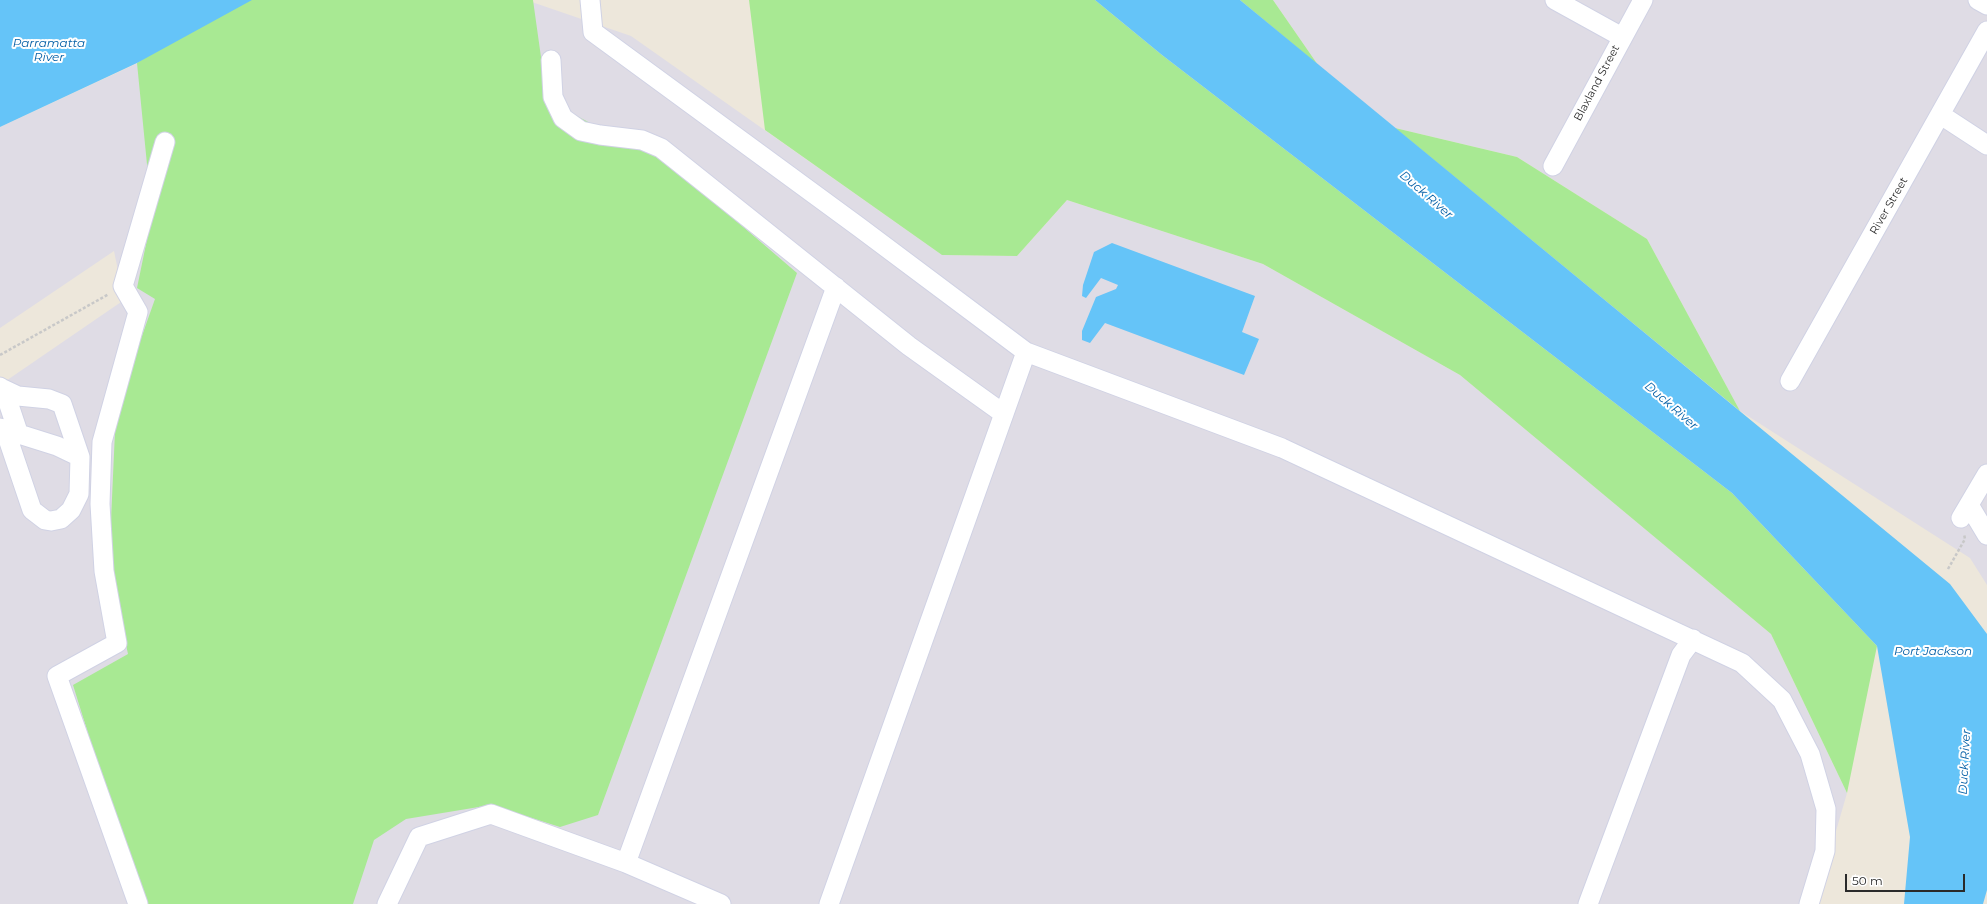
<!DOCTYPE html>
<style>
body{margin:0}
#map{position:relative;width:1987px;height:904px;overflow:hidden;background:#ede7db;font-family:Montserrat,sans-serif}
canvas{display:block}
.scale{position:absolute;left:1845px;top:874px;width:120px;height:18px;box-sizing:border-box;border:2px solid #2a2a2a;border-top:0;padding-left:5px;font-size:12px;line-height:14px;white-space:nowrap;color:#2a2a2a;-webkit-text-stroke:3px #fff;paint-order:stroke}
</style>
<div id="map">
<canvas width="1987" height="904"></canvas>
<div class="scale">50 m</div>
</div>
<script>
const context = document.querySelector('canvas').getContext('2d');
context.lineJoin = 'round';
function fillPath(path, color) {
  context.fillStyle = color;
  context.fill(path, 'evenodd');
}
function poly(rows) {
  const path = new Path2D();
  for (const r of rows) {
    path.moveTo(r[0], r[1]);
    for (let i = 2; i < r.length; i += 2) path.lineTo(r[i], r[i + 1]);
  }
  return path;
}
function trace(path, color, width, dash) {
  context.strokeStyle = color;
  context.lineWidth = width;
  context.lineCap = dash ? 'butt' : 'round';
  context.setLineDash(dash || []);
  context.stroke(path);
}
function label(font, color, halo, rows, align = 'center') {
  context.font = font + ' Montserrat,sans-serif';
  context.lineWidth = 4;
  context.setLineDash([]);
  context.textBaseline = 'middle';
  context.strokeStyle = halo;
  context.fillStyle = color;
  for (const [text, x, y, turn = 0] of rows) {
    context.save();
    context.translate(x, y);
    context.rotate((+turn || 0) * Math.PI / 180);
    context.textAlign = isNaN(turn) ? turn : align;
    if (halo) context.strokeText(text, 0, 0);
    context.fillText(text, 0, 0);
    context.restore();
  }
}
fillPath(poly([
 [274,0,526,0,631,36,942,255,1017,256,1067,200,1263,264,1460,375,1771,634,1847,793,1815,904,0,904,0,385,124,300,114,251,0,328,0,127],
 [1273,0,1987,0,1987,585,1970,558,1740,411,1647,239,1517,157,1395,128,1318,65]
]), '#dfdce5');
fillPath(poly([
 [232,0,533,0,547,100,607,132,650,147,797,273,598,815,560,827,491,805,406,819,374,840,353,904,141,904,73,685,128,654,109,565,116,409,155,299,137,288,152,215,137,63],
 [749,0,1095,0,1162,55,1732,493,1877,646,1847,793,1771,634,1460,375,1263,264,1067,200,1017,256,942,255,765,130],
 [1240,0,1273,0,1318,65],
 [1395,128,1517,157,1647,239,1740,411]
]), '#a8e993');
fillPath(poly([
 [0,0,252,0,137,63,0,127],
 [1095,0,1240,0,1950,584,1987,634,1987,890,1983,904,1904,904,1910,837,1877,646,1732,493,1162,55],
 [1112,243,1255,296,1242,332,1259,339,1244,375,1105,323,1090,343,1082,340,1082,331,1096,297,1116,289,1118,285,1101,278,1086,298,1082,296,1083,285,1094,252]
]), '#65c4f8');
const minor = poly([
 [590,0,593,32,859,227,1026,352,1282,448,1742,663,1782,700,1810,754,1826,809,1825,851,1809,904],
 [1555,0,1622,37],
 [1978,0,1987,5],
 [551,60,553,97,563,118,581,131,600,135,642,140,661,148,909,346,1004,414],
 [1941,115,1987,145],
 [1553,166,1643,0],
 [1790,381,1987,31],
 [0,387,8,402,19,435],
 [1,388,18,396,49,399,62,404,80,457],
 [0,428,57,446,80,457,79,494,71,510,61,519,51,521,45,520,32,510,5,430],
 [1969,505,1987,535],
 [1961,518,1987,474],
 [626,863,836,287],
 [138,904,57,676,117,643,104,571,100,504,102,442,138,312,123,286,165,142],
 [387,904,419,837,491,814,626,863,721,904],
 [829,904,1026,352],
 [1588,904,1681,655,1693,639]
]);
trace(minor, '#d0d2e4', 21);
trace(poly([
 [0,355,109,294],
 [1948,569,1965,539,1964,534]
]), '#c8c8c8', 2.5, [3, 2]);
trace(minor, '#fff', 19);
label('11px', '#2a2a2a', '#fff', [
 ["Blaxland Street",1597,83,-62],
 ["River Street",1889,206,-60]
]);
label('italic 12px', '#035fa6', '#fff', [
 ["Parramatta",49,43],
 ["River",49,57],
 ["Duck River",1426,195,41],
 ["Duck River",1671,406,41],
 ["Port Jackson",1933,651],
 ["Duck River",1965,762,-87]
]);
</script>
